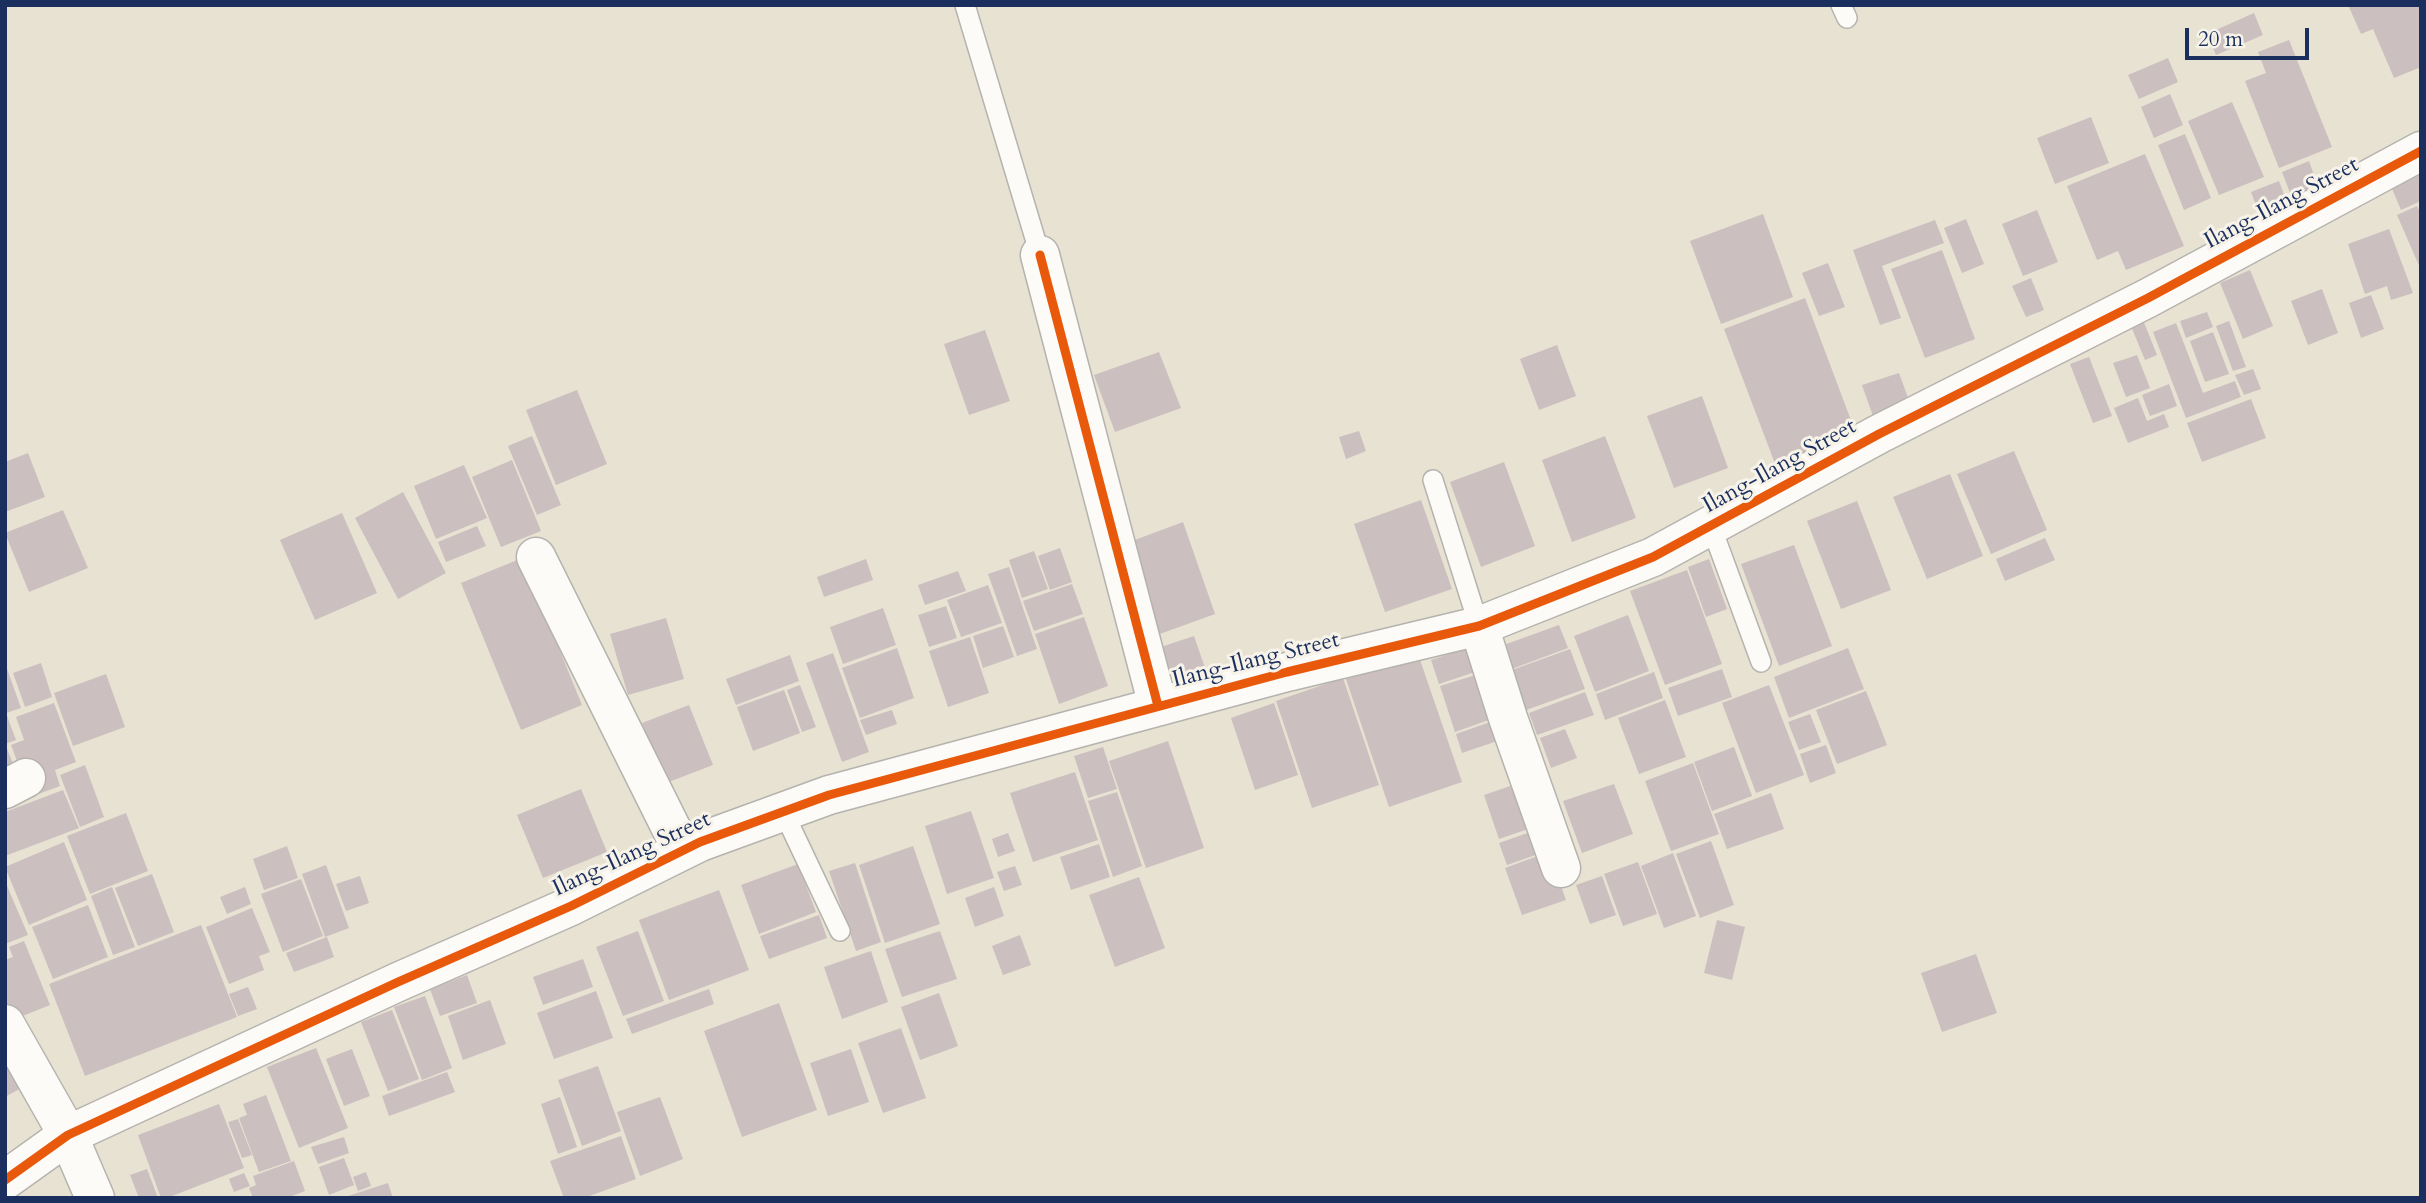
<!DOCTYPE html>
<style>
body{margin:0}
#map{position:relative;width:2426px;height:1203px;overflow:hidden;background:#e8e2d3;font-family:Cardo,serif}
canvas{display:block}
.frame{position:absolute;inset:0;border:7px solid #1b2f5e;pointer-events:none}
.scale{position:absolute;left:2185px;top:28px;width:124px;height:32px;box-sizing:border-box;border:4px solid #1b2f5e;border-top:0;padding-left:9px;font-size:21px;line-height:24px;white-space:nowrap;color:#1b2f5e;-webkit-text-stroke:5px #f7f3e8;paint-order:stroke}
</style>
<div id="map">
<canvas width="2426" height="1203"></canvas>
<div class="frame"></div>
<div class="scale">20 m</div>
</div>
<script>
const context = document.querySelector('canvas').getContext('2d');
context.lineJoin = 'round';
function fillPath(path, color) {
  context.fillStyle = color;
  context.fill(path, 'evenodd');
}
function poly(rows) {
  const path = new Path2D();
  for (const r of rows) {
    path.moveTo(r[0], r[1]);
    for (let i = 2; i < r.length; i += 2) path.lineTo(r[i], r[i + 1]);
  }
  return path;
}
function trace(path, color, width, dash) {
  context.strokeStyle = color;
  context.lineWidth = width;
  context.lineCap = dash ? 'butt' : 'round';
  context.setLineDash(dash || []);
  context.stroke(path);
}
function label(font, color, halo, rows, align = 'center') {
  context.font = font + ' Cardo,serif';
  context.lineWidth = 6;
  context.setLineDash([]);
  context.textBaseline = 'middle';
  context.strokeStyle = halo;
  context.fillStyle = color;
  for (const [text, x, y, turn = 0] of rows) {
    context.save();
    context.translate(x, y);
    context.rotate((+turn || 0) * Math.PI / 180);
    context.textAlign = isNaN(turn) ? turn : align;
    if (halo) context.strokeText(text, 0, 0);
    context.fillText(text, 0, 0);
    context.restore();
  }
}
fillPath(poly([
 [2348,5,2421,5,2421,67,2394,78,2373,29,2361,34],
 [2254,13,2263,35,2216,55,2207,34],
 [2289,40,2332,147,2279,168,2245,81,2266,73,2258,52],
 [2168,58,2178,82,2139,99,2128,75],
 [2170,94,2183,125,2154,138,2141,107],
 [2232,102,2264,177,2219,195,2188,121],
 [2091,117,2109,163,2055,184,2037,138],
 [2185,134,2211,198,2184,210,2158,145],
 [2145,154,2184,246,2126,270,2118,251,2097,260,2067,186],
 [2309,161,2319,189,2292,198,2282,172],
 [2421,173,2421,201,2401,210,2391,186],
 [2279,181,2289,208,2261,219,2251,192],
 [2417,206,2421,214,2421,270,2397,215],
 [2037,210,2058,262,2023,276,2002,224],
 [1763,214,1793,297,1721,324,1690,241],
 [1966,219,1984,264,1962,273,1944,228],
 [1935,220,1944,243,1882,266,1901,318,1880,325,1853,250],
 [2389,229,2413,293,2391,300,2387,286,2365,294,2348,244],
 [1942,250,1975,339,1925,358,1891,269],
 [1828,263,1845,307,1819,316,1802,273],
 [2250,270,2273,326,2243,339,2220,283],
 [2031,278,2044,310,2026,317,2012,286],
 [2322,289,2338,333,2308,345,2291,301],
 [2371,295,2384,329,2361,338,2349,303],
 [1805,298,1858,439,1777,469,1724,329],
 [2207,312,2213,327,2186,338,2180,321],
 [2141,315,2157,355,2145,360,2128,319],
 [2229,321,2246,367,2233,371,2216,326],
 [2176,323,2203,393,2235,381,2241,397,2186,418,2153,332],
 [985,330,1010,401,969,415,944,344],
 [2213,332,2229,374,2205,382,2190,341],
 [1557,345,1576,396,1539,410,1520,359],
 [1159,352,1181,408,1115,432,1094,375],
 [2137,355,2150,388,2126,397,2113,363],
 [2089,357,2112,416,2093,423,2070,364],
 [2253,369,2261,389,2244,395,2235,375],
 [1899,373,1911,406,1874,419,1862,385],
 [2169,384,2177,406,2150,416,2142,395],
 [577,390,607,464,556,485,526,410],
 [1702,396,1728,468,1674,488,1647,416],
 [2138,398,2147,421,2164,414,2169,427,2128,443,2114,408],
 [2251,399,2266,438,2202,462,2187,423],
 [1359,431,1366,451,1346,459,1339,437],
 [532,436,561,505,537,515,508,446],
 [1605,436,1636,518,1572,542,1542,460],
 [2014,451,2047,530,1991,554,1957,474],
 [28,453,45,497,5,512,5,462],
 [512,460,541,531,501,547,472,477],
 [1504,462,1535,546,1481,567,1450,482],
 [464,465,487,518,436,539,414,486],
 [1950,474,1983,556,1927,579,1893,497],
 [403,492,446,573,398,599,355,518],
 [1421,500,1452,589,1385,612,1354,524],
 [1857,501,1891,590,1841,609,1807,521],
 [63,510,88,568,29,592,5,533],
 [342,513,377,593,315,620,280,540],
 [1183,522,1215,614,1157,635,1124,544],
 [477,526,486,546,446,562,438,542],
 [2045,538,2055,560,2005,581,1996,559],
 [1794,545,1832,646,1779,666,1741,564],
 [1060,548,1072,582,1050,590,1038,556],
 [1034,551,1048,589,1022,598,1009,560],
 [522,558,582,705,521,730,461,583],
 [866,559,873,580,824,597,817,577],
 [1709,559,1727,609,1706,617,1688,567],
 [1009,567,1037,649,1017,656,988,574],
 [1687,570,1722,664,1665,685,1630,591],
 [958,571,966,591,925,605,918,585],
 [1072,584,1083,614,1034,631,1023,601],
 [988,585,1002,623,961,637,947,600],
 [946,606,957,638,929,647,918,615],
 [883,608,896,645,843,664,830,627],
 [1628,615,1649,671,1595,692,1574,636],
 [1084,617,1108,686,1059,704,1035,634],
 [666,618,684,679,628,695,610,634],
 [1559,625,1568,648,1509,670,1501,646],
 [1003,626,1014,657,983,668,973,636],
 [1194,636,1205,668,1171,679,1161,647],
 [970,637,989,693,948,707,929,651],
 [1476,645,1484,669,1439,684,1431,660],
 [897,648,914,698,860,718,842,668],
 [1848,648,1864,689,1789,718,1774,677],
 [1570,649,1585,689,1526,710,1512,670],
 [833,653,869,752,842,762,806,663],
 [1418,654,1462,782,1389,807,1346,679],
 [790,655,799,681,736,705,726,679],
 [41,663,52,697,25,707,13,673],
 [6,666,21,708,6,713,16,740,5,744],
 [1722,669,1732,697,1678,716,1668,688],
 [1654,672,1663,698,1605,720,1596,694],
 [1482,673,1497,717,1455,732,1440,686],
 [106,674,125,727,73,746,54,693],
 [1343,678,1379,785,1312,808,1276,701],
 [800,685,816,727,802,732,787,690],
 [1769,685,1804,775,1756,793,1722,703],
 [784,690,800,733,753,751,737,707],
 [1866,691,1887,745,1837,764,1816,710],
 [1585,692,1594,715,1537,735,1529,713],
 [1665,700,1686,757,1639,774,1618,718],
 [54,703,76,762,55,770,60,786,36,795,28,772,22,774,11,745,24,740,16,717],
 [1274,703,1298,775,1255,790,1231,718],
 [689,705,713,765,666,783,642,723],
 [892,710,897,724,866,735,860,720],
 [1810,714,1821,742,1799,750,1788,722],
 [1496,720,1503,739,1462,753,1456,734],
 [1565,729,1577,758,1551,768,1540,738],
 [1168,741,1204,848,1146,868,1109,761],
 [5,744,19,778,5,783],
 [1826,745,1836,773,1810,783,1800,754],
 [1103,747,1117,789,1088,798,1074,756],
 [1734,747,1752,796,1712,811,1694,762],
 [1693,763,1719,834,1671,851,1645,781],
 [85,765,104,817,80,827,60,775],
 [1075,772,1098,840,1033,862,1010,793],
 [1522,782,1537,826,1499,839,1484,795],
 [1614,784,1633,834,1582,853,1563,801],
 [581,789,607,852,543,878,517,815],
 [63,790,79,828,5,856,5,812],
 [1117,792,1142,866,1113,877,1088,801],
 [1771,793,1784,829,1727,849,1714,814],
 [971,811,994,878,947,894,925,826],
 [126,813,148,871,90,894,67,836],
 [1539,829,1547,851,1507,865,1499,843],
 [1008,833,1015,851,998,857,992,839],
 [1711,841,1734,905,1700,918,1676,854],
 [64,842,87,900,29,925,5,867],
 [1099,844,1110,877,1071,890,1060,857],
 [287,846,298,878,264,890,253,859],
 [913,846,940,924,885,943,859,865],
 [1549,852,1566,900,1522,915,1505,868],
 [1673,853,1696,916,1664,928,1641,866],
 [1638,862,1657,914,1623,926,1604,874],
 [855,863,881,942,856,951,829,871],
 [798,864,816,912,759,934,741,885],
 [326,865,349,928,325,937,302,874],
 [1015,866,1022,885,1004,891,997,872],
 [152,874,174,932,138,946,115,888],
 [360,876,369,903,346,911,336,884],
 [1602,876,1616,915,1590,924,1576,885],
 [1139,877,1165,948,1115,967,1089,895],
 [301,879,323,936,283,952,261,894],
 [5,881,28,935,5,944],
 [112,887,135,947,113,955,91,896],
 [245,887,251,904,227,914,220,897],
 [994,887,1004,916,975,927,965,898],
 [719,890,749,970,669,1000,639,920],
 [88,905,108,957,53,979,32,927],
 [252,908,270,952,259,956,264,970,229,984,206,927],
 [819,915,827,938,769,959,760,936],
 [1717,920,1745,927,1732,980,1704,973],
 [201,925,237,1017,85,1076,49,984],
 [638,931,664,1001,623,1016,596,947],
 [940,931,957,979,902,997,885,949],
 [1020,935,1031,965,1003,975,992,946],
 [327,937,334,957,294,972,286,953],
 [24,941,50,1005,10,1021,5,1010,5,960,13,957,9,947],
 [871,951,888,1002,842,1019,824,967],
 [1976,954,1997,1013,1942,1032,1921,973],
 [583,959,593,987,543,1005,533,977],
 [467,975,477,1003,440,1016,430,989],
 [248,987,257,1009,238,1016,229,994],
 [709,989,714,1004,632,1034,626,1019],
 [596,991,613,1038,554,1059,537,1013],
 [939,993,958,1046,920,1060,901,1007],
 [425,996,452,1068,422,1080,394,1007],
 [490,1000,506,1044,463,1060,448,1016],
 [779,1003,817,1110,742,1137,704,1031],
 [392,1010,419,1079,388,1091,361,1022],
 [901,1028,926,1098,883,1113,858,1043],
 [316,1048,348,1128,299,1148,267,1067],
 [352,1049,370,1096,344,1106,326,1059],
 [851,1049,869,1102,828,1116,810,1063],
 [5,1059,21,1088,5,1097],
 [598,1066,621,1131,582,1146,558,1080],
 [447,1072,455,1092,389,1116,382,1096],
 [266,1095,291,1161,259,1172,239,1118,247,1115,243,1104],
 [560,1097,577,1147,558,1154,541,1104],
 [660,1097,683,1159,640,1176,617,1112],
 [219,1104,244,1168,167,1198,161,1198,138,1135],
 [238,1119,252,1155,242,1158,228,1122],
 [621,1136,636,1179,584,1198,564,1198,550,1161],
 [344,1137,349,1153,318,1164,311,1147],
 [344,1158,354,1185,329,1195,319,1167],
 [294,1161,305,1191,287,1198,253,1198,249,1188,256,1185,253,1176],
 [147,1169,158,1198,139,1198,130,1175],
 [366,1172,371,1186,358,1191,353,1177],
 [244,1173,250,1186,234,1192,229,1179],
 [388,1183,393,1198,345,1198,345,1197]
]), '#cbbfbf');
const service = poly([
 [965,5,1040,255],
 [1841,5,1847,18],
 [1433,480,1479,626],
 [1711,526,1761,662],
 [783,811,840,931]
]);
const minor = poly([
 [1040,255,1158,706],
 [536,557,682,850],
 [1479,626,1508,718,1561,868],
 [5,789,26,778],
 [5,1180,68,1135,398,982,571,906,700,842,829,795,1287,672,1479,626,1653,557,1879,434,2148,298,2421,151]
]);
const tertiary = poly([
 [5,1024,68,1135,95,1198]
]);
trace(service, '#b5b3ae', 22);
trace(minor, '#b5b3ae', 41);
trace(tertiary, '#b5b3ae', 41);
trace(service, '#fcfbf8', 19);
trace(minor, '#fcfbf8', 38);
trace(tertiary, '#fcfbf8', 38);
trace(poly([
 [1040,255,1158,706],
 [5,1180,68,1135,398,982,571,906,700,842,829,795,1287,672,1479,626,1653,557,1879,434,2148,298,2421,151]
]), '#e8590c', 9);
label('23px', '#1b2f5e', '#f7f3e8', [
 ["Ilang-Ilang Street",2282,204,-28],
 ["Ilang-Ilang Street",1780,467,-29],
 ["Ilang-Ilang Street",1256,661,-14],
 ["Ilang-Ilang Street",632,855,-25]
]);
</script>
